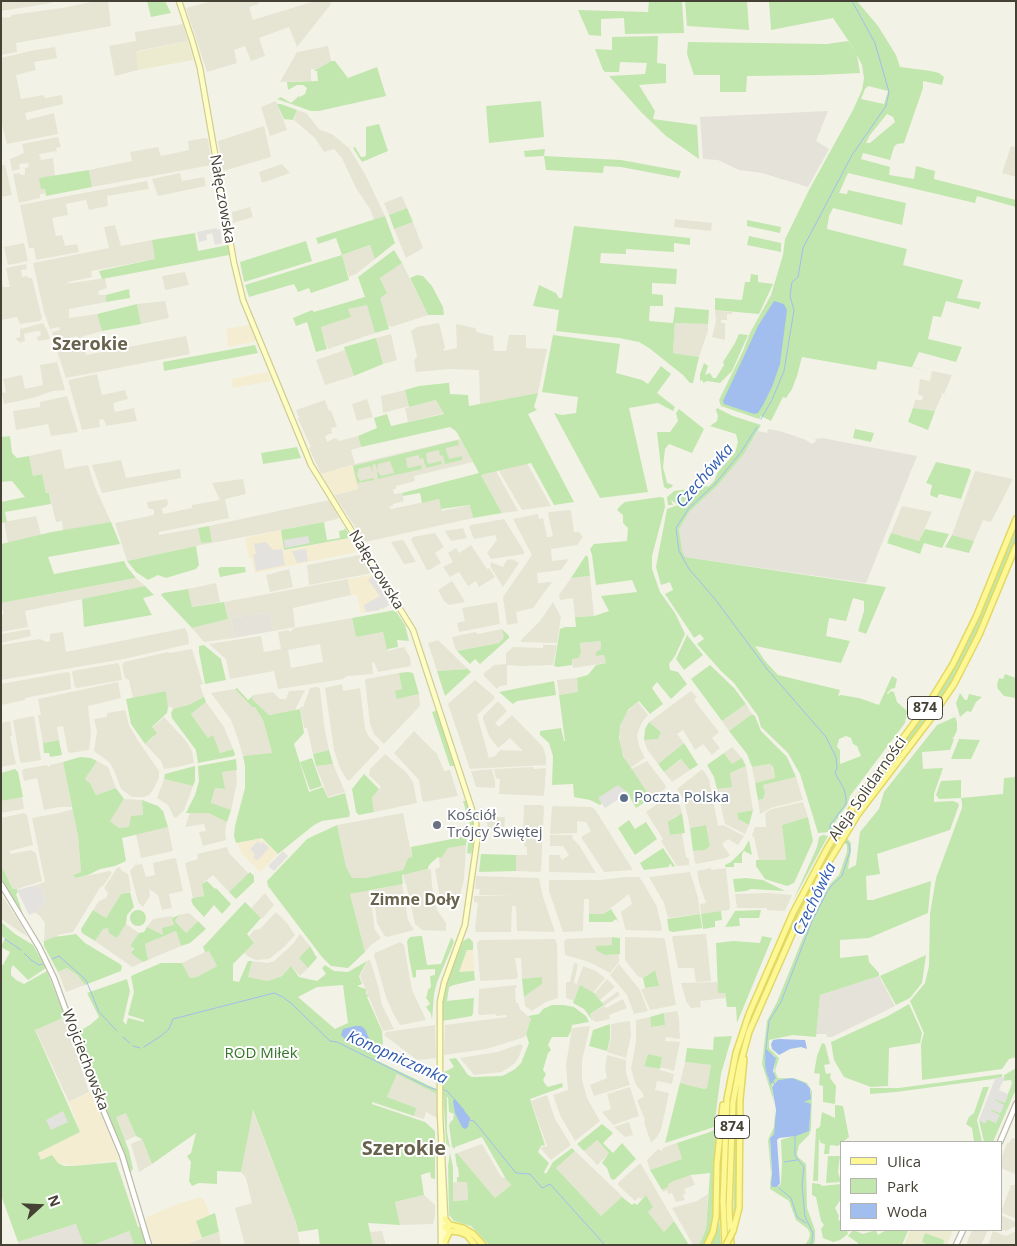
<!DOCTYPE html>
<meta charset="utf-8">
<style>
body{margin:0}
#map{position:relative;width:1017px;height:1246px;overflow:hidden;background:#f3f2e6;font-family:"Open Sans",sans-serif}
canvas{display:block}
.frame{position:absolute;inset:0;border:2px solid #454235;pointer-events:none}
.legend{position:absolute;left:840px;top:1141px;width:162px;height:90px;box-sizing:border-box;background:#fff;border:1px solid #b5b3ae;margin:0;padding:6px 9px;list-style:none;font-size:15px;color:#454235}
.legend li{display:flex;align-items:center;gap:10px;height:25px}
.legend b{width:25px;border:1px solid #b5b3ae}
.north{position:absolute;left:15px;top:1181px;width:50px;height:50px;-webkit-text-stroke:4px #fff;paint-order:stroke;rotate:70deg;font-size:14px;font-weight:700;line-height:20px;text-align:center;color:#454235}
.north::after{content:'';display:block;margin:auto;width:18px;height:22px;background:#454235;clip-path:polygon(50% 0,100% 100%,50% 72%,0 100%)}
</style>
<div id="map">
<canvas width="1017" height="1246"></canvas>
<div class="frame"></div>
<ul class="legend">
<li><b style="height:6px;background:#fdf794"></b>Ulica</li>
<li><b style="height:14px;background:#c1e7ae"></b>Park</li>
<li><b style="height:14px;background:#a2beef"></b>Woda</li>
</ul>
<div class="north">N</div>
</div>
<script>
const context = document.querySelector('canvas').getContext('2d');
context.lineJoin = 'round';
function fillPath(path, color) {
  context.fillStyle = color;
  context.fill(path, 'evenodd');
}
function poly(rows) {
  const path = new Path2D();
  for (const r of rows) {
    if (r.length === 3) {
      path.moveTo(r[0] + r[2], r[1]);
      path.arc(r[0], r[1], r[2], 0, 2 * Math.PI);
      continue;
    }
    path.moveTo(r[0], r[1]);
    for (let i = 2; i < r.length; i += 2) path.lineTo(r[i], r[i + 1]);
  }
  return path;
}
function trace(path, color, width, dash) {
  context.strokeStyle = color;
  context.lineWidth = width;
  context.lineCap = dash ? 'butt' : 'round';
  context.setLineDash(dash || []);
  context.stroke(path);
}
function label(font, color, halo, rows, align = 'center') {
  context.font = font + ' "Open Sans",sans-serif';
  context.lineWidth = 4;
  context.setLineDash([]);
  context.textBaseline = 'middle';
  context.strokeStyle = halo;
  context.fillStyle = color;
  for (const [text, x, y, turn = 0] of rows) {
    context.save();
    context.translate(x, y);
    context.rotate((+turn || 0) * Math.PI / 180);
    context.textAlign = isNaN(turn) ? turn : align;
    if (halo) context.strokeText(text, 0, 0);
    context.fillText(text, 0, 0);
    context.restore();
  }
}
fillPath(poly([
 [1,1,52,1,52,3,1,11],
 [96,1,108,1,111,26,16,43,17,52,1,55,1,18,11,17,11,15,62,8],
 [212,1,258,1,259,4,249,7,253,20,315,1,330,1,331,4,297,47,289,27,259,38,265,56,251,61,245,46,234,50,237,63,207,72,186,8],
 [183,24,188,41,137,51,138,70,115,76,109,46,136,41,135,32],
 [328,46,331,61,314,71,314,69,311,69,311,81,280,82,297,52],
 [55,47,57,58,34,62,36,70,16,75,21,99,44,95,45,98,62,95,63,104,25,113,27,120,54,113,58,134,7,144,1,121,1,58,30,51],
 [276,101,287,130,270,136,261,107],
 [297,110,306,113,320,130,332,134,349,148,365,174,385,216,374,220,370,209,356,188,342,158,334,149,324,152,315,138,294,120],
 [264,126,271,157,223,171,218,141],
 [58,137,61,147,56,148,57,151,39,154,41,160,53,158,55,176,39,178,46,193,40,194,40,198,19,203,13,174,19,173,21,175,25,175,25,168,29,167,28,163,19,164,20,169,12,171,10,159,24,153,22,144],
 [205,138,208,139,212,165,92,187,89,170,132,161,130,152,158,147,161,156,189,150,188,141],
 [1011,146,1016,147,1016,177,1002,173],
 [282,164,290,173,262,183,259,172],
 [1,165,5,165,12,195,1,197],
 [180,173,182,181,204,177,206,186,158,196,152,179],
 [147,181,149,189,107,196,108,206,89,210,86,200,66,204,68,215,52,218,56,236,62,235,65,246,77,244,79,252,36,260,34,248,29,248,20,205],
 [402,196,407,208,389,215,384,203],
 [250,207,253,217,233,223,232,212],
 [675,219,712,223,711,231,674,227],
 [413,222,423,248,406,258,394,229],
 [115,225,121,246,152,240,156,259,91,271,92,277,68,282,68,284,59,285,105,278,107,288,98,291,99,295,106,295,106,302,69,309,69,318,97,314,102,331,78,338,77,336,55,341,52,332,60,330,59,327,50,329,44,312,33,263,109,248,104,227],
 [24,243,28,261,8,265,4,247],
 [371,245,375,259,356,274,349,277,342,255],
 [402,263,428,315,391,327,388,325,379,297,387,293,380,277],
 [26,264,27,269,21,270,22,277,28,276,28,278,32,278,42,318,40,321,20,324,17,317,1,320,1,276,3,287,10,287,6,268],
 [185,272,189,285,165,290,162,276],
 [165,301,169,318,141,324,137,304],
 [367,304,375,333,328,349,321,327,350,317,348,309],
 [715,310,732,312,732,314,727,314,727,320,721,320,721,323,725,323,725,340,712,337,716,321],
 [43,323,47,330,50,339,38,341,37,337,41,335,40,331,36,331,24,334,25,341,20,343,19,341,17,341,16,338,20,337,20,329],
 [439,323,445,347,443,351,457,348,456,324,475,328,477,332,493,336,494,351,506,351,509,335,526,335,526,348,547,349,538,393,480,404,479,370,449,369,416,372,414,361,417,356,411,331,417,327],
 [675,323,708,324,708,331,699,357,673,353],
 [391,334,397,360,383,364,376,338],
 [186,336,190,354,66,378,57,351,84,345,86,355],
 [345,350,354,376,325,385,316,360],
 [57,362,65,390,53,391,33,398,4,404,2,393,6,392,3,379,22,375,25,389,43,385,40,365],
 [932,371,952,375,944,394,941,393,942,395,935,411,913,408,915,400,922,400,923,396,918,395,920,379,930,381],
 [97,374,102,395,125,390,128,399,113,403,115,412,134,408,137,421,105,426,106,424,103,419,99,420,100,427,82,430,68,380],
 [405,390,409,406,383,413,381,396],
 [67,396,78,432,51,436,48,424,16,430,13,411,40,407,40,402],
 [367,399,373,417,357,421,352,404],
 [325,400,329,411,331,410,337,427,331,428,332,433,325,436,327,442,333,439,337,438,338,441,358,436,361,447,351,450,355,464,460,439,473,462,414,476,415,481,396,486,396,489,393,489,394,494,402,493,404,501,393,504,393,506,389,506,391,509,439,499,442,511,471,505,473,518,365,542,334,495,358,489,352,465,321,474,309,448,311,447,298,419,299,418,296,410],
 [436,400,445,413,408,422,405,408],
 [61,449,65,469,88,465,95,487,111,522,63,531,62,521,56,522,49,493,46,493,42,474,33,476,29,456],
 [121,460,126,478,180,469,181,478,102,493,92,465],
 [527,463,551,506,522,510,499,471],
 [496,471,518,511,502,513,481,475],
 [975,471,1013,479,991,522,983,520,974,541,952,535],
 [243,479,246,494,225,499,229,518,159,532,159,535,198,528,201,543,211,542,209,526,329,500,339,517,337,519,324,522,201,545,127,561,115,523,154,515,154,510,148,508,147,502,167,499,168,504,166,507,162,508,163,514,192,508,192,505,220,500,212,483],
 [902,506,932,512,919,541,891,533],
 [569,510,571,511,574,532,579,532,583,537,577,545,551,549,552,561,569,559,561,570,537,573,538,583,552,582,533,608,516,612,518,623,507,625,503,597,532,555,513,519,538,514,539,519,543,518,547,537,549,537,553,536,548,514,549,512],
 [36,516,41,535,8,543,4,522],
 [504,519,524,551,524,554,491,559,487,553,497,540,495,535,474,539,469,527,471,525],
 [463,528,467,538,451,541,445,531],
 [435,533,444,547,435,553,441,563,429,570,427,570,411,540,413,537],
 [402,540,404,541,416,562,404,564,391,542],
 [471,545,487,569,489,568,495,577,479,587,476,581,468,586,459,572,450,577,443,567,453,562,448,553,456,548,459,553],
 [360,555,373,573,309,585,307,565],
 [512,559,519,563,503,587,490,566,491,562,503,567,507,560],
 [289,569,293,587,270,592,266,575],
 [590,576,594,616,575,617,573,598,560,600,559,595,571,578],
 [136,578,145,586,25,611,28,627,1,632,1,615,4,614,1,603],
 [348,579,351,595,293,608,295,627,273,631,270,612,231,618,234,638,204,642,192,628,228,619,224,602],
 [452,581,456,587,465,602,449,605,444,601,438,590],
 [216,583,220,602,192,607,188,589],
 [497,602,500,624,459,632,457,623,465,621,462,608],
 [553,602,561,617,557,643,521,642,521,640,540,621],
 [352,618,356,637,383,632,387,651,404,647,410,657,411,666,378,672,374,662,372,662,373,674,347,676,343,679,278,689,274,671,230,679,226,659,209,644,261,636,264,652,281,649,278,632,288,630,290,632,294,628],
 [320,644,323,662,291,668,288,650],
 [185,628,188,634,189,644,124,659,1,680,1,645,40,639,46,642,50,641,50,634,63,632,66,652],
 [30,629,31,636,1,643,1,634],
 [502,629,505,639,499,643,457,651,455,648,452,637,475,632,478,634],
 [438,640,468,669,437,671,428,643],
 [601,641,601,649,596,656,604,655,606,663,573,668,572,659,579,658,581,652,580,643],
 [543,645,557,645,553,665,521,666,507,665,507,685,500,686,497,689,484,676,484,673,494,665,506,664,506,653,513,647,543,648],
 [192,649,200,675,203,684,200,685,204,697,188,705,174,709,171,707,168,707,166,691,133,698,129,680,125,678,122,666,124,662,168,652,170,653],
 [118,663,120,667,122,680,77,688,75,687,72,673,73,671],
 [67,672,70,673,71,689,25,698,25,700,1,705,1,684],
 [399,673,402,689,397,699,419,694,420,706,384,744,374,734,370,724,365,681,366,679],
 [577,678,579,692,559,695,557,680],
 [475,680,494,696,494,699,477,715,489,758,495,756,500,750,523,751,510,738,498,748,489,736,483,719,483,716,497,702,499,702,507,711,495,723,499,727,512,715,543,747,546,757,546,765,470,769,448,704],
 [118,682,121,698,88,706,91,734,89,750,70,753,68,752,63,726,57,727,59,740,43,743,38,715,41,715,38,699],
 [342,684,343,691,360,688,365,729,369,737,379,747,379,749,350,780,347,780,340,768,334,750,325,688],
 [318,687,320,689,324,725,329,750,313,754,307,728,304,728,300,707,303,707,310,688],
 [235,689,252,707,255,707,263,720,272,754,243,756,237,736,231,720,211,693],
 [305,690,295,710,269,715,252,699,255,695,273,692,280,699,286,699,289,691],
 [691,691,697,697,694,700,719,732,712,738,720,748,712,755,703,744,695,750,683,730,677,734,684,743,658,764,647,749,644,740,658,739,661,732,649,722],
 [206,702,224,727,233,749,220,753,213,736,208,738,191,714],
 [638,702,648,715,641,724,637,735,639,746,645,758,630,768,621,751,619,732,624,715],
 [746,704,752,714,729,731,722,721],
 [125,710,129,725,137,739,159,771,159,778,153,790,149,795,144,797,132,797,121,789,114,770,109,762,94,751,97,731,94,719,107,717,107,713],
 [34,716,41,760,22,763,20,761,13,720],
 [164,717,187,742,192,751,194,763,178,767,164,769,161,761,145,744,154,737,152,728],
 [10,721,12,736,10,737,16,764,1,767,1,723],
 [414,731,437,754,444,771,450,770,458,796,424,802,422,800,419,780,394,753],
 [732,747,742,758,732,765,724,753],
 [385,754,406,772,413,782,417,803,374,812,372,798,381,787,369,775,370,769],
 [682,759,690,770,672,782,664,772],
 [97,761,108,767,116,788,96,795,90,783,85,779],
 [647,761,666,786,665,789,651,798,631,769],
 [63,762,72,807,59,807,44,810,37,778,24,781,22,771,24,769,47,765,48,767,50,766,50,765],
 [333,764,345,792,328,797,316,766],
 [771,764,775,778,755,783,752,767],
 [746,766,753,810,737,813,738,819,749,825,745,834,725,824,717,789,731,786,730,773],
 [533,767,534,769,546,768,544,796,499,794,500,779,496,778,494,769],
 [492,769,495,780,495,788,476,787,471,771],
 [236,770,237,782,231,810,211,804,215,788,224,789,222,772],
 [701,770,703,770,709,779,718,826,723,825,744,836,738,845,728,839,722,844,730,855,726,858,697,864,695,863,693,851,705,850,710,846,706,825,690,828,684,800,677,789],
 [796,777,803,800,771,808,760,814,758,800,763,799,765,794,763,785],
 [164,779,193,786,184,810,176,818,174,817,168,805,157,798],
 [671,794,680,805,682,813,673,818,671,835,682,833,686,857,689,859,689,865,677,866,661,841,663,839,646,812],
 [22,797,24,807,23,809,1,813,1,801],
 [124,799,142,800,143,815,129,827,119,828,109,821],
 [803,802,808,817,782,825,786,860,759,860,754,837,752,836,755,827,766,827,765,813,772,809],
 [524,805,542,805,544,807,541,871,539,872,516,871,516,855,527,855,527,847,524,846,525,833,523,833],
 [554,806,592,807,596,811,633,870,604,872,581,837,591,831,586,822,577,821,577,833,550,834,552,807],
 [73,809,78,836,81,872,73,875,76,878,110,871,112,873,103,886,101,886,73,932,58,935,58,937,44,941,45,923,40,916,34,912,38,911,45,900,42,889,36,885,45,882,32,818,59,813],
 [24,813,27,815,33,845,10,851,10,854,31,850,36,853,42,881,14,890,1,865,1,818],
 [190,813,208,813,227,822,225,831,226,840,203,846,199,832,206,831,204,824,185,827],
 [403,813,412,857,408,858,403,870,365,878,351,878,346,868,337,825],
 [485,817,505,817,504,831,489,830],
 [168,827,173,851,141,858,136,834],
 [550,835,573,835,572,838,579,845,596,873,550,872,549,871,549,855,559,855,562,860,569,855,563,846,550,846],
 [466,845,464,880,458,902,441,904,435,869,440,867,439,858,448,848],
 [227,847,229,853,249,874,229,892,213,875,202,884,204,896,193,898,185,863,198,859,197,854],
 [174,858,176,859,183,891,169,894,172,908,162,910,158,895,149,889,150,896,143,907,138,902,130,871,135,865,142,864,146,877,155,875,153,863],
 [120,867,121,870,128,874,131,891,121,894,106,918,93,910,99,901,106,898,108,893,104,888,117,868],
 [711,868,711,870,726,868,730,907,729,910,701,914,700,904,706,903,699,883,697,871],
 [431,869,432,886,437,910,446,923,446,930,445,931,422,930,415,924,406,884,405,883,403,874],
 [690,872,698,898,700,914,668,918,664,903,649,877],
 [476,876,539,878,543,897,555,932,517,931,516,906,512,906,511,932,476,932,475,929,478,903,474,902,474,896,513,896,479,895,480,889,475,889],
 [626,877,639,877,644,884,657,907,662,929,661,931,626,930,625,928,621,912,632,904,629,894,603,914,589,914,589,899,584,899,583,931,563,932,549,891,549,880,600,880],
 [402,884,408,920,414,930,387,937,384,935,377,923,373,890],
 [369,890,375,930,381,938,371,945,365,952,350,894],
 [265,893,274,905,262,919,251,908],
 [769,893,792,895,785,911,767,910,767,908,737,908,735,894],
 [1,894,20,923,28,937,1,919],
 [276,912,287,923,295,935,284,947,269,959,256,960,249,957,244,953,254,943,249,936,254,930,260,929],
 [189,913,198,921,186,933,175,921,179,915],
 [172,916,174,925,163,936,147,927,153,919],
 [126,924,139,933,130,946,143,962,132,967,95,941,103,929,108,927,117,937],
 [176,931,181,946,148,960,145,944],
 [300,934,310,946,299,958,308,968,300,976,291,966,282,976,268,981,248,977,252,961,268,963,274,961,292,945],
 [706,934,711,981,696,982,694,968,678,968,672,938,673,936],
 [612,937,612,946,596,946,605,955,619,954,619,962,610,973,589,962,565,955,564,942,566,939],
 [625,937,663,938,665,939,676,1005,650,1010,641,989,658,986,654,970,643,978,639,977,635,973,625,960],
 [555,939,557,944,558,998,546,1002,532,1011,525,1006,524,997,542,984,542,978,522,979,521,958,515,958,518,977,516,979,481,981,480,980,477,943,480,940],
 [400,942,404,945,412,990,426,1020,400,1025,393,1013,386,997,374,955,375,953],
 [209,950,217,966,197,977,190,978,182,963],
 [368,960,370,960,379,989,382,1005,394,1029,383,1031,360,976],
 [574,963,578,964,574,983,577,984,583,966,596,971,605,978,593,993,580,985,574,1001,566,998,566,982,570,982],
 [619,964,640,990,648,1011,634,1014,627,995,610,975],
 [67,968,77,975,85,985,66,992,58,972],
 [607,979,615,987,600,1000,594,994],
 [716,982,725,993,725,998,700,1001,701,1007,691,1008,686,1001,681,983],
 [516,985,517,988,515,988,516,1003,518,1003,520,1009,531,1019,525,1037,486,1049,444,1055,445,1025,507,1017,506,1015,496,1016,496,1014,480,1015,478,1014,479,989],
 [618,991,620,995,604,1006,606,1008,623,999,627,1008,609,1015,610,1019,596,1022,593,1020,590,1014,604,1006,602,1003],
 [677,1011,679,1018,680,1039,666,1037,665,1041,680,1042,674,1071,660,1067,662,1057,648,1054,644,1065,674,1074,672,1084,657,1081,655,1090,669,1093,661,1130,657,1137,651,1143,644,1122,645,1120,637,1100,644,1097,642,1092,636,1085,631,1069,636,1042,636,1020,650,1017,651,1027,665,1025,664,1013],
 [65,1017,89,1092,69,1102,35,1029],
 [629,1021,630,1022,631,1036,626,1058,607,1052,611,1038,611,1024],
 [435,1025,436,1058,417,1060,384,1035,386,1032],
 [590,1026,582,1061,582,1080,587,1098,600,1121,575,1141,561,1117,553,1095,568,1090,566,1065,572,1028],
 [520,1044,523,1046,518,1059,514,1064,502,1072,474,1075,460,1058,497,1052],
 [607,1055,626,1060,626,1073,630,1085,594,1096,590,1085,607,1078,605,1068],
 [685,1062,711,1065,707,1088,704,1089,680,1083],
 [397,1074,437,1094,437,1118,426,1112,424,1119,414,1116,415,1108,387,1097],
 [630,1087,639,1116,613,1125,602,1112,611,1109,607,1094],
 [547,1095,555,1119,571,1145,551,1160,540,1148,547,1146,531,1101],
 [252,1109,296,1222,300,1245,245,1245,235,1208,252,1203,246,1178,241,1172],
 [126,1112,136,1136,125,1141,115,1117],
 [629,1122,633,1135,625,1137,614,1127],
 [1012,1138,1016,1139,1015,1174,1001,1168,1001,1159,1007,1143,1009,1143],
 [142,1139,152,1164,139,1172,131,1144],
 [596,1139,610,1153,597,1165,584,1151],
 [677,1143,682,1159,650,1170,647,1160,658,1149,662,1151,663,1148],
 [482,1144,502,1178,505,1177,511,1185,495,1198,457,1153],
 [575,1151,623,1197,601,1216,556,1168],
 [639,1164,641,1164,674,1221,664,1232,648,1212,647,1196,640,1199,639,1197,635,1201,618,1185,618,1183],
 [691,1175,695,1185,684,1189,686,1193,683,1195,685,1200,676,1202,672,1193,668,1194,667,1190,663,1192,662,1190,668,1187,668,1184,674,1181],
 [452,1182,467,1182,468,1200,453,1201],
 [1011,1185,1016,1185,1016,1219,1001,1212],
 [708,1194,706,1229,700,1243,693,1245,672,1208,697,1201],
 [424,1195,435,1205,435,1215,433,1224,400,1225,395,1202],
 [1001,1215,1016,1222,1016,1226,1006,1231,1001,1229],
 [972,1230,988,1230,981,1245,966,1245],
 [382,1231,386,1245,373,1245,370,1232],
 [993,1231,1006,1236,1016,1231,1016,1245,988,1245],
 [219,1232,221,1245,187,1245,187,1244]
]), '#e6e5d4');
fillPath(poly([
 [250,325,257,341,228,347,226,329],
 [268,372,271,381,233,388,231,379],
 [353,465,358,489,334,495,321,474],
 [281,530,284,551,349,538,357,552,255,573,251,558,249,558,245,538],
 [373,575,389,601,387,602,389,605,383,609,361,613,357,595,351,595,348,579],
 [261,838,278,854,260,872,242,854,237,843],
 [467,950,473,950,474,971,459,972],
 [92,1091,119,1160,73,1166,41,1160,38,1153,80,1132,69,1102],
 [201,1197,204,1200,210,1215,196,1221,202,1238,185,1245,154,1245,145,1218,177,1204]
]), '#f5edd1');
fillPath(poly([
 [828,111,816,141,829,149,808,187,762,173,739,170,718,160,703,159,700,117],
 [768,429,780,431,806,440,812,444,816,441,815,439,822,438,917,456,866,583,685,557,682,550,679,529,690,511,717,486,744,454,758,431,767,433],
 [270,612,273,631,234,638,231,618],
 [879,976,895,1006,832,1037,827,1037,826,1034,816,1034,820,995],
 [77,1224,84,1245,19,1245,18,1242],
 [129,1231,134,1245,93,1245]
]), '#e5e2da');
fillPath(poly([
 [188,41,193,60,138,70,136,52],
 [910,1230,953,1230,947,1245,904,1245]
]), '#eceacf');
fillPath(poly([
 [147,1,165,1,171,13,151,17],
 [649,1,682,1,684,33,625,34,624,18,601,19,601,36,589,35,578,10,648,12],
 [685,1,747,1,749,30,687,26],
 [769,1,857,1,878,26,896,55,900,67,931,71,939,73,944,77,942,85,923,81,923,88,904,143,897,144,894,147,890,160,863,153,861,159,890,167,889,175,914,179,916,166,935,171,934,179,1016,200,1016,207,977,196,975,203,848,173,839,193,847,194,848,190,906,203,902,225,833,208,829,216,827,229,907,249,903,265,963,280,957,298,981,302,979,309,946,301,941,317,933,316,928,339,962,347,956,362,919,352,912,367,932,371,878,361,876,370,802,357,797,376,792,389,786,398,783,397,771,421,761,416,759,419,721,406,719,400,743,351,750,333,771,295,783,255,785,239,791,227,809,190,853,110,862,90,864,78,862,65,857,55,860,73,819,75,747,76,746,92,720,92,720,75,694,75,687,54,688,42,827,44,848,41,856,52,833,18,771,30],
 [868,86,888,91,884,104,861,99,865,89],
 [887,114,893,117,895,122,870,143,866,143,870,135],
 [658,36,657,63,666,64,666,83,639,85,655,111,653,119,697,125,699,159,666,136,641,112,609,76,645,74,647,63,620,62,619,72,605,72,603,70,595,49,612,50,612,37],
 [331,61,335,61,348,78,377,67,386,96,319,111,311,111,277,99,281,97,291,103,299,96,300,97,305,94,307,88,303,85,297,85,288,90,287,82,318,81,317,71,314,71],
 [541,101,544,137,489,143,486,106],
 [277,104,281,104,297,110,293,120,284,119],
 [379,124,388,151,362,162,353,148,355,147,361,157,364,157,366,155,366,127],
 [545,149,544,156,621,160,681,171,679,178,621,167,604,166,603,173,546,170,544,156,525,157,524,151],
 [89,170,92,187,46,196,45,189,41,189,39,178],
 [407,208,413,222,394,229,389,215],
 [385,216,395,243,375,259,370,245,342,255,349,280,311,293,309,288,298,292,294,284,249,297,245,285,342,255,336,238,318,244,316,238],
 [747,220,781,227,780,233,747,226],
 [574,226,690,238,690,245,674,243,674,252,626,249,626,254,601,253,600,263,677,269,676,284,652,283,652,294,663,295,663,306,650,306,649,321,673,323,675,307,709,310,708,324,675,323,673,353,699,357,693,383,690,383,683,375,649,348,639,342,619,338,556,331,559,310,533,306,539,285,556,293,559,298,562,298],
 [195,233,198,251,228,245,229,255,102,279,99,271,155,259,152,240],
 [749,236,781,243,781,252,747,245],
 [306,241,312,261,244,282,240,262],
 [394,250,402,263,380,278,387,293,380,298,389,329,375,333,367,305,348,309,351,317,321,327,327,349,316,352,307,322,296,326,293,318,312,310,314,312,365,297,358,277],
 [751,274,758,275,758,282,773,284,759,314,715,310,715,298,742,300,745,282,750,282],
 [417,275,423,276,432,286,443,307,444,315,428,315,410,278],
 [129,289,130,298,106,302,106,295],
 [137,304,141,324,102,331,97,314],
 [739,334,748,335,732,371,720,383,707,381,703,383,703,381,701,380,700,382,700,374,704,363,708,366,705,375,710,373,713,378,716,378,724,365,723,362,735,343],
 [553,335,620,344,616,373,642,380,648,384,661,366,671,374,657,393,675,407,673,411,658,403,629,408,648,492,600,498,554,413,562,415,576,413,578,397,542,392],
 [376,338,383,364,354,376,344,347],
 [255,345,258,353,164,371,163,362],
 [456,382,449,383,450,394,468,395,469,406,538,393,534,407,537,410,528,414,574,502,554,505,531,463,481,475,502,513,473,518,470,505,441,509,439,499,422,503,420,493,403,496,402,493,479,473,456,431,450,427,361,447,358,436,377,428,374,418,387,414,391,426,444,414,436,400,409,407,405,390,419,386],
 [717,408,733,416,761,425,744,454,717,486,690,511,679,529,682,550,685,557,886,587,866,634,858,631,864,611,864,601,853,598,846,621,829,618,826,636,850,641,841,663,755,646,765,661,778,675,840,690,838,696,841,695,859,698,879,705,892,676,897,679,895,688,891,689,887,693,888,694,891,691,894,692,897,702,907,711,905,723,850,796,847,805,832,827,847,838,851,843,851,851,848,869,856,865,860,832,879,809,884,792,937,725,955,717,957,722,957,730,954,737,952,738,954,739,950,750,922,752,923,769,943,768,934,794,934,802,953,801,958,803,959,805,950,830,877,854,880,874,866,876,867,900,873,900,931,881,928,913,869,938,840,940,840,958,868,955,869,962,879,973,879,976,820,995,816,1037,793,1035,769,1040,769,1048,779,1058,775,1071,778,1078,794,1078,807,1083,812,1091,811,1130,809,1135,799,1145,797,1154,798,1157,806,1164,807,1208,815,1230,815,1240,814,1245,805,1245,809,1239,810,1234,808,1229,796,1220,789,1201,770,1189,770,1186,771,1174,768,1140,774,1127,775,1113,774,1102,762,1064,764,1046,767,1021,777,1002,802,940,819,904,830,884,839,875,847,852,847,845,830,832,818,833,800,774,788,753,761,727,758,716,734,683,721,671,697,644,704,639,700,634,694,638,689,630,665,594,673,590,670,582,661,585,656,567,667,509,678,505,671,500,673,505,668,505,667,497,674,491,709,486,714,481,718,472,735,453,738,442,736,434,710,426,717,421,718,416,716,410],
 [846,736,851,738,853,744,857,746,861,756,840,764,840,750,837,747,839,739],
 [769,1053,775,1056,774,1074,770,1083,765,1064,765,1056],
 [792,1078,808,1086,810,1088,811,1093,804,1102,811,1105,809,1131,781,1140,782,1162,781,1183,779,1186,772,1187,770,1138,774,1134,776,1120,772,1086,778,1080],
 [913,408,935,411,928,430,908,422],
 [679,409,704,429,692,453,669,444,665,449,663,467,667,483,673,485,672,487,668,489,664,487,662,476,657,432,670,432,678,421,676,413],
 [855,429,874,433,871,442,853,438],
 [10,436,12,453,17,458,29,456,33,476,42,474,46,493,49,493,51,504,5,512,7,522,1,523,1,502,25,497,12,481,1,482,1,437],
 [458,440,459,445,446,448,446,450,449,459,462,456,462,460,445,464,443,455,440,456,439,450,426,453,427,462,429,464,441,461,442,464,426,468,423,458,421,458,420,460,419,455,406,458,407,467,409,468,421,465,422,469,395,475,390,461,378,464,377,471,381,476,394,473,394,475,378,479,376,464,372,465,373,472,370,466,358,469,357,475,360,481,373,478,374,480,357,483,353,466],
 [297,447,301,458,263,464,261,453],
 [936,462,970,469,971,471,961,499,939,494,937,498,930,495,932,485,926,483],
 [660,497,664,498,665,507,652,556,652,569,660,592,675,613,685,634,675,656,669,664,670,670,678,672,687,684,671,699,657,682,652,688,663,704,650,714,639,701,628,710,620,726,619,738,623,756,651,798,636,808,626,791,599,797,602,803,600,805,590,800,574,797,573,784,552,785,553,756,549,743,540,735,540,731,561,728,564,741,565,741,559,695,578,692,577,678,588,675,596,665,606,663,604,655,596,656,596,652,601,649,601,641,580,643,581,652,579,658,572,659,572,665,558,667,554,666,560,629,565,627,576,627,575,617,594,616,609,611,601,596,637,592,632,580,596,585,592,555,590,549,594,544,627,541,628,528,623,523,623,515,617,510,620,506,625,502],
 [111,522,120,544,48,557,54,574,124,561,127,567,136,578,1,603,1,544,52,532],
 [324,522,327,540,340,538,339,531,344,530,345,528,350,536,349,538,284,550,281,530],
 [1016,525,1016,543,979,632,956,677,936,707,881,778,845,829,843,828,852,812,923,715,952,671,976,623],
 [209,526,212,542,201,543,198,528],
 [925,529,949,534,942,548,924,543,920,554,887,543,891,533,919,541],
 [952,535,974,541,969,553,945,547],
 [196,546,199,565,196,569,166,578,158,575,148,580,136,572,127,561],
 [586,555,588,557,590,576,571,578],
 [221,567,245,567,246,572,220,577,218,569],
 [145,586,154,595,143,598,152,615,84,627,82,599],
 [188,589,192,607,224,602,228,619,192,628,161,595,163,593],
 [395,610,405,625,409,641,397,640,398,647,388,649,387,651,383,632,356,637,352,618],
 [502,629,509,636,509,638,480,664,475,659,470,664,457,651,499,643,504,638],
 [687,635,703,655,684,670,676,659],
 [204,645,221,659,226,680,205,684,199,652,199,646],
 [710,665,734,688,746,704,722,721,691,679],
 [468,669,471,672,445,696,437,671],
 [408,672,413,673,419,694,397,699,395,691,402,689,399,673],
 [1005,674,1016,678,1016,698,1004,696,998,689,997,685,999,678,1003,679],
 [554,681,556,695,517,701,513,704,499,692],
 [237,688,248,700,255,694,252,699,269,715,300,709,304,733,294,744,309,792,323,787,328,798,345,793,350,814,349,817,322,821,314,825,278,854,262,838,236,843,234,836,235,826,245,788,245,766,243,756,272,753,263,720,255,707,252,707,235,689],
 [166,691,168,707,167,713,152,727,157,733,145,744,131,724,126,699],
 [960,693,965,700,967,700,969,694,982,697,976,702,971,712,967,711,960,717,956,703],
 [204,697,206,702,191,714,208,738,213,735,220,753,233,749,235,754,234,756,198,763,196,750,172,718,171,713,173,709,188,705],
 [438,710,455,766,450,766,432,712],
 [752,714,755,716,761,731,787,757,796,777,763,785,765,794,763,799,758,800,755,783,775,778,773,767,770,764,752,767,747,754,729,731],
 [649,722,661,732,658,739,644,740,645,729],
 [959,739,980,740,971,759,951,759],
 [59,740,62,755,50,757,49,753,44,753,43,743],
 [684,743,698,765,690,770,681,759,664,772,658,764],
 [329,750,333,764,316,766,313,754],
 [724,753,732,764,742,758,746,766,730,773,732,787,717,789,714,777,707,765],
 [80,757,91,758,97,761,85,779,90,783,96,795,116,788,124,799,110,821,119,828,129,827,131,816,143,815,142,800,158,806,163,811,168,827,122,838,126,861,115,866,100,869,88,875,76,878,73,875,81,872,78,836,63,762],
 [312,758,322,786,310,790,300,762],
 [236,759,237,770,222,772,225,789,215,788,211,803,231,810,227,822,208,813,186,813,195,795,199,781,198,766],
 [195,766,195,781,193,786,164,779,165,774],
 [15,769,18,772,23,797,1,801,1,773],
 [364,774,379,789,372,798,374,812,359,815,356,812,352,789],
 [1016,777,1016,1057,1009,1059,1002,1069,922,1080,921,1044,924,1033,910,1001,925,983,929,966,930,914,936,878,962,808,962,803,961,798,939,799,936,795,941,781,961,780,961,798,1003,794,1004,778],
 [463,801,467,801,474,818,475,839,471,854,467,853,470,825],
 [753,810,749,825,738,819,737,813],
 [682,813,685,833,670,835,668,822],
 [808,817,813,841,794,883,787,886,765,879,756,866,756,860,786,860,782,825],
 [629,820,635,829,646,822,657,839,635,855,618,828],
 [337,825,346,867,352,878,365,878,403,870,408,858,412,857,411,847,467,836,466,845,448,848,441,858,438,857,431,863,428,867,428,869,402,875,403,884,350,894,365,952,348,968,331,966,322,957,268,886,267,881,307,839],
 [706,825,710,846,705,850,693,851,690,828],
 [823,835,828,836,793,901,817,847,819,837],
 [749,840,752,855,744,851,742,854,742,863,734,863,734,867,725,867,725,865,731,862,744,849],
 [831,844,834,846,806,895,785,941,751,1021,740,1056,731,1106,729,1245,726,1236,725,1219,729,1094,736,1060,749,1020,788,927],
 [663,848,675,866,672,867,671,864,669,865,669,867,644,870,640,863],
 [481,854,516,855,516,871,479,872],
 [1,865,13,889,17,889,18,892,16,894,23,914,21,913,1,878],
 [250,872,254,876,254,882,236,899,229,892],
 [746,878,763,880,785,891,751,889,746,891,735,892,733,879],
 [207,881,214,888,217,889,231,904,222,914,214,905,204,917,193,905,191,900,193,898,204,896,202,884],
 [130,892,134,907,127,915,126,924,117,938,109,933,108,928,103,929,95,941,82,933,81,929,93,910,106,918,121,894],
 [245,902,261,918,247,934,254,943,233,964,233,981,239,982,248,961,252,961,248,977,268,981,282,976,291,966,299,977,317,981,326,974,322,968,325,965,334,971,348,972,367,961,359,976,362,984,357,986,366,989,366,994,369,995,367,997,382,1031,383,1043,376,1060,436,1089,437,1094,397,1074,387,1097,416,1108,414,1116,372,1102,372,1104,425,1122,435,1131,435,1179,431,1178,430,1172,421,1175,424,1195,395,1202,400,1225,368,1223,373,1245,320,1245,318,1229,298,1232,296,1222,253,1110,241,1172,217,1171,217,1184,199,1183,192,1186,189,1181,191,1162,187,1156,191,1153,196,1133,152,1164,142,1139,136,1136,126,1113,116,1117,129,1151,133,1169,130,1173,123,1151,99,1093,76,1031,77,1028,83,1029,90,1025,99,1017,87,993,127,979,130,991,123,1021,126,1025,128,1018,144,1022,144,1020,128,1015,134,992,131,976,161,963,182,963,190,978,197,977,217,966,209,951,205,952,203,947],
 [343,985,348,1023,335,1029,298,997,317,987],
 [611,909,619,922,616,919,612,922,589,922,589,914,603,914],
 [761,910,759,918,739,918,740,926,725,927,735,911],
 [138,918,8],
 [721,911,722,920,715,921,715,927,703,929,701,914],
 [700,914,702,928,673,932,669,931,667,919],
 [179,915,175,921,186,933,198,921,206,929,190,943,181,946,176,931,145,944,148,960,143,962,131,953,134,949,130,946,139,933,144,932,147,927,163,935,162,928,174,925,172,918],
 [1,922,15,934,33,945,46,968,28,980,13,965,11,969,11,975,16,980,24,984,47,971,65,1017,35,1030,80,1132,38,1153,41,1160,52,1155,58,1163,64,1166,73,1166,116,1162,138,1227,140,1227,146,1245,134,1245,129,1231,93,1245,84,1245,76,1224,18,1242,1,1195,1,965,3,965,10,952,1,947,5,938,1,936],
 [76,934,85,943,120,964,122,966,121,971,85,985,77,975,67,968,58,972,44,946,44,941,55,937],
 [420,936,422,936,427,965,441,964,451,938,452,938,454,942,437,982,434,994,432,1020,431,1014,426,1007,430,1004,427,999,426,999,428,990,431,987,430,976,435,975,435,969,416,970,416,977,413,978,409,958,407,941,410,937],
 [762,936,772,938,737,1023,736,1007,727,1007,725,993,718,993,716,943,733,941,760,943],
 [612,937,620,938,620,954,605,955,596,950,596,946,612,945],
 [469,938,473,942,473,950,467,950,459,972,474,971,475,980,454,985,449,987,447,1001,474,998,473,1013,472,1016,442,1021,443,996,448,980,463,941],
 [310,946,317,958,308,968,299,958],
 [926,955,922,983,910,998,896,1005,880,976],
 [655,970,659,986,645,988,643,978],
 [542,977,542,984,524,997,522,979],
 [580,985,594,993,604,1005,590,1014,593,1021,584,1009,573,1003],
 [909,1004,922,1033,920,1043,889,1048,888,1086,871,1087,844,1077,834,1060,831,1042,888,1016],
 [552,1005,564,1005,574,1007,586,1016,589,1022,572,1025,571,1031,568,1037,552,1037,548,1045,551,1050,548,1053,543,1070,546,1074,543,1080,545,1084,548,1087,562,1083,563,1087,530,1099,545,1145,541,1146,538,1152,549,1163,544,1172,546,1174,553,1162,572,1148,575,1151,556,1168,601,1216,622,1197,632,1205,634,1203,637,1205,646,1195,653,1207,648,1212,664,1232,674,1221,689,1245,610,1245,606,1243,607,1245,489,1245,471,1226,454,1221,449,1215,448,1166,450,1153,453,1167,453,1201,468,1200,467,1182,457,1182,457,1177,459,1177,458,1167,457,1167,455,1154,457,1153,495,1198,511,1185,506,1179,482,1137,455,1147,455,1149,452,1147,449,1125,451,1121,453,1120,454,1114,449,1112,448,1097,447,1097,447,1132,450,1148,446,1143,442,1073,454,1067,449,1059,456,1058,468,1075,472,1077,502,1076,508,1073,515,1069,521,1063,529,1043,526,1034,531,1019,528,1016,539,1014,543,1009],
 [664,1013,665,1025,651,1027,650,1017],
 [610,1024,610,1038,607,1051,589,1046,593,1030],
 [732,1036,721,1074,714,1127,665,1143,680,1083,704,1089,707,1088,711,1065,685,1062,687,1048,713,1050,714,1037],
 [822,1043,825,1044,830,1064,824,1065,826,1074,831,1073,830,1078,836,1086,835,1104,823,1102,823,1086,819,1085,820,1074,814,1073,817,1056],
 [648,1054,662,1057,660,1069,644,1066],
 [1016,1068,1016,1089,993,1142,984,1142,979,1120,985,1123,987,1119,996,1123,990,1111,991,1109,1000,1113,994,1100,995,1099,1005,1102,1012,1083,1011,1080,1002,1081,1005,1077,1003,1076],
 [1002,1074,1002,1077,993,1079,896,1092,870,1094,870,1088,899,1088],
 [740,1077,737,1202,733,1226,736,1110],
 [983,1087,989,1087,977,1120,982,1142,974,1142,972,1128,966,1124,969,1117,974,1113],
 [835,1105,843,1106,849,1137,838,1146,830,1145,829,1154,824,1154,825,1144,821,1143,819,1139,818,1181,813,1181,816,1129,820,1127,822,1112,835,1118],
 [723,1121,719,1216,721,1245,711,1245,715,1236,718,1223,719,1165],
 [602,1124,613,1133,603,1143,613,1153,622,1143,636,1159,614,1180,611,1179,607,1168,602,1163,609,1153,597,1140,584,1151,577,1144],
 [718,1128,713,1220,710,1232,703,1245,695,1245,700,1243,706,1229,710,1173,691,1175,674,1181,668,1184,668,1187,662,1190,650,1170,682,1159,677,1143,710,1132],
 [828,1156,840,1156,838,1172,841,1182,826,1183],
 [812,1183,820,1184,822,1186,841,1184,841,1199,835,1208,839,1216,838,1219,841,1222,841,1230,847,1230,848,1234,840,1240,833,1242,823,1238,821,1229,824,1225,821,1221,816,1197,812,1195],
 [215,1213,219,1232,202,1238,196,1221],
 [853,1230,863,1234,876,1230,878,1235,886,1230,908,1231,902,1245,857,1245,858,1243,848,1236],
 [925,1233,944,1240,943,1245,928,1245,922,1242]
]), '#c1e7ae');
fillPath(poly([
 [217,228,217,230,220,229,222,243,215,245,212,233,206,235,207,240,199,242,197,232],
 [308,536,310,543,285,548,284,540],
 [266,542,273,550,282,549,285,565,256,571,253,554,256,554,254,544],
 [306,549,308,561,297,563,292,551],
 [373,576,389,601,387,602,389,605,383,609,380,607,380,610,366,612,364,605,380,596,368,580],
 [618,785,628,793,605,808,598,798],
 [258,841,261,844,263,842,269,848,257,861,253,857,255,854,250,849],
 [283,851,288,856,274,871,268,866],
 [36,885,42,889,45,900,38,911,29,915,17,890],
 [1002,1077,1005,1077,999,1090,1008,1094,1005,1103,995,1099,995,1100,1004,1105,1001,1113,991,1109,990,1110,1000,1115,996,1123,987,1119,985,1124,979,1120,995,1079],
 [63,1111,68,1122,51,1130,46,1120]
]), '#e3e2de');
fillPath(poly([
 [774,301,784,304,787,310,780,364,772,387,763,405,758,413,754,414,724,404,723,401,758,326],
 [355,1026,361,1026,365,1029,373,1048,371,1052,365,1051,346,1040,341,1035,343,1029],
 [779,1039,805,1040,807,1049,801,1047,790,1049,779,1055,772,1049,771,1044,773,1040],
 [766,1049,776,1058,773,1071,776,1078,770,1084,765,1064],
 [792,1078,805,1083,810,1088,811,1099,804,1102,809,1103,811,1105,809,1131,796,1136,779,1138,777,1140,780,1183,777,1187,772,1187,771,1184,772,1174,770,1138,774,1134,776,1110,772,1087,778,1080],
 [455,1099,470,1118,468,1127,465,1129,462,1127,455,1113,453,1101]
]), '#a2beef');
trace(poly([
 [761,419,772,400,784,371,794,310,790,296,792,282,798,277,803,248,852,155,886,106,889,92,875,43,852,1],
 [757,427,741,452,715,484,689,508,676,528,679,551,689,569,715,599,767,669,826,737,836,757,837,768,835,773,844,789,846,798,846,804,830,825,830,829,834,832],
 [1,938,2,938],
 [5,939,21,950],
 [24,953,31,960,39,965,43,964],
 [52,959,59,956,86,980,99,1012,117,1031],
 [123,1037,130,1043],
 [133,1046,140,1048],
 [144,1047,161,1036,169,1029,173,1019,274,993,283,997,292,1004,330,1041,337,1042,428,1087,438,1090],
 [768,1076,766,1070,765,1057,769,1021,781,1002,812,921,827,892,832,885,842,876,850,851,849,844,845,840],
 [770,1084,773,1081,775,1085],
 [442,1089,447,1091,464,1110],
 [470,1119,469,1120,474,1121,516,1173,530,1174,542,1188,550,1184,605,1245],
 [795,1135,795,1156,804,1167,802,1184,805,1217,813,1233,812,1242,809,1245],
 [784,1162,797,1160],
 [779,1188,791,1198,797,1217,806,1223]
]), '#a2beef', 1);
const tertiary = poly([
 [1,884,39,947,54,978,96,1093,122,1155,149,1245],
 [1000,1142,1016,1104],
 [956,1245,963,1230]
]);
const secondary = poly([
 [179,1,192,40,200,68,234,263,243,300,311,465,413,630,476,822,477,841,465,925,444,983,440,1002,440,1115,445,1215,445,1245],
 [440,1154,441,1245]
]);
const primary = poly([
 [445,1219,450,1225],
 [445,1227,450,1225,463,1228,473,1234,483,1245],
 [445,1227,450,1231,459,1232,467,1235,475,1245],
 [733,1231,739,1208,740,1099,744,1059],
 [445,1241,450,1231],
 [707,1245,713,1232,716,1217,717,1163,723,1105],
 [725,1245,723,1202,727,1099,736,1053,749,1014,793,913,828,847,859,798,931,700,953,664,977,615,1016,519],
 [731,1245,729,1208,733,1102,740,1065,749,1032,793,932,822,873,858,814,931,718,954,684,979,635,1016,546]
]);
trace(tertiary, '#bebba8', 7);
trace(secondary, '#cfcd94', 7);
trace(primary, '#e2d864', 8);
trace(tertiary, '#fff', 4.5);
trace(secondary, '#fefdc4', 4.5);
trace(primary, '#fdf794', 5);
const primaryBridge = poly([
 [726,1245,733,1231]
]);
trace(primaryBridge, '#e2d864', 8, []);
trace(primaryBridge, '#fdf794', 5);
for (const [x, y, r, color] of [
 [624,798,5,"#5c6f8a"],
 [437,825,5,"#6b7280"]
]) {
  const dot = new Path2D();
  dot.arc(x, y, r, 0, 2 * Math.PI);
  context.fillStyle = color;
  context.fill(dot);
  trace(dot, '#fff', 2);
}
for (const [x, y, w] of [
 [925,708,35],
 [732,1127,35]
]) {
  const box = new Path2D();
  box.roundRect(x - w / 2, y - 11.5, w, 23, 4);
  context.fillStyle = '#fff';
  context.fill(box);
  trace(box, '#454235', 1);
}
label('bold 14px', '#454235', null, [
 ["874",925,708],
 ["874",732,1127]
]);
label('15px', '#454235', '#fff', [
 ["Nałęczowska",222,199,80],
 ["Nałęczowska",376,570,58],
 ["Aleja Solidarności",868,789,-55],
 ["Wojciechowska",85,1060,69]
]);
label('15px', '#4e5e75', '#fff', [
 ["Poczta Polska",634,798]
], 'left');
label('15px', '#5b616d', '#fff', [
 ["Kościół",447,816],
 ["Trójcy Świętej",447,833]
], 'left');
label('15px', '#357629', '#fff', [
 ["ROD Miłek",261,1054]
]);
label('italic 16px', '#305db0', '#fff', [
 ["Czechówka",705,476,-49],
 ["Czechówka",815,899,-64],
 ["Konopniczanka",397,1058,24]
]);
label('bold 16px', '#68634c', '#fff', [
 ["Zimne Doły",415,900]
]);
label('bold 18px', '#68634c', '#fff', [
 ["Szerokie",90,345]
]);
label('bold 20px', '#68634c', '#fff', [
 ["Szerokie",404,1149]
]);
</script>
